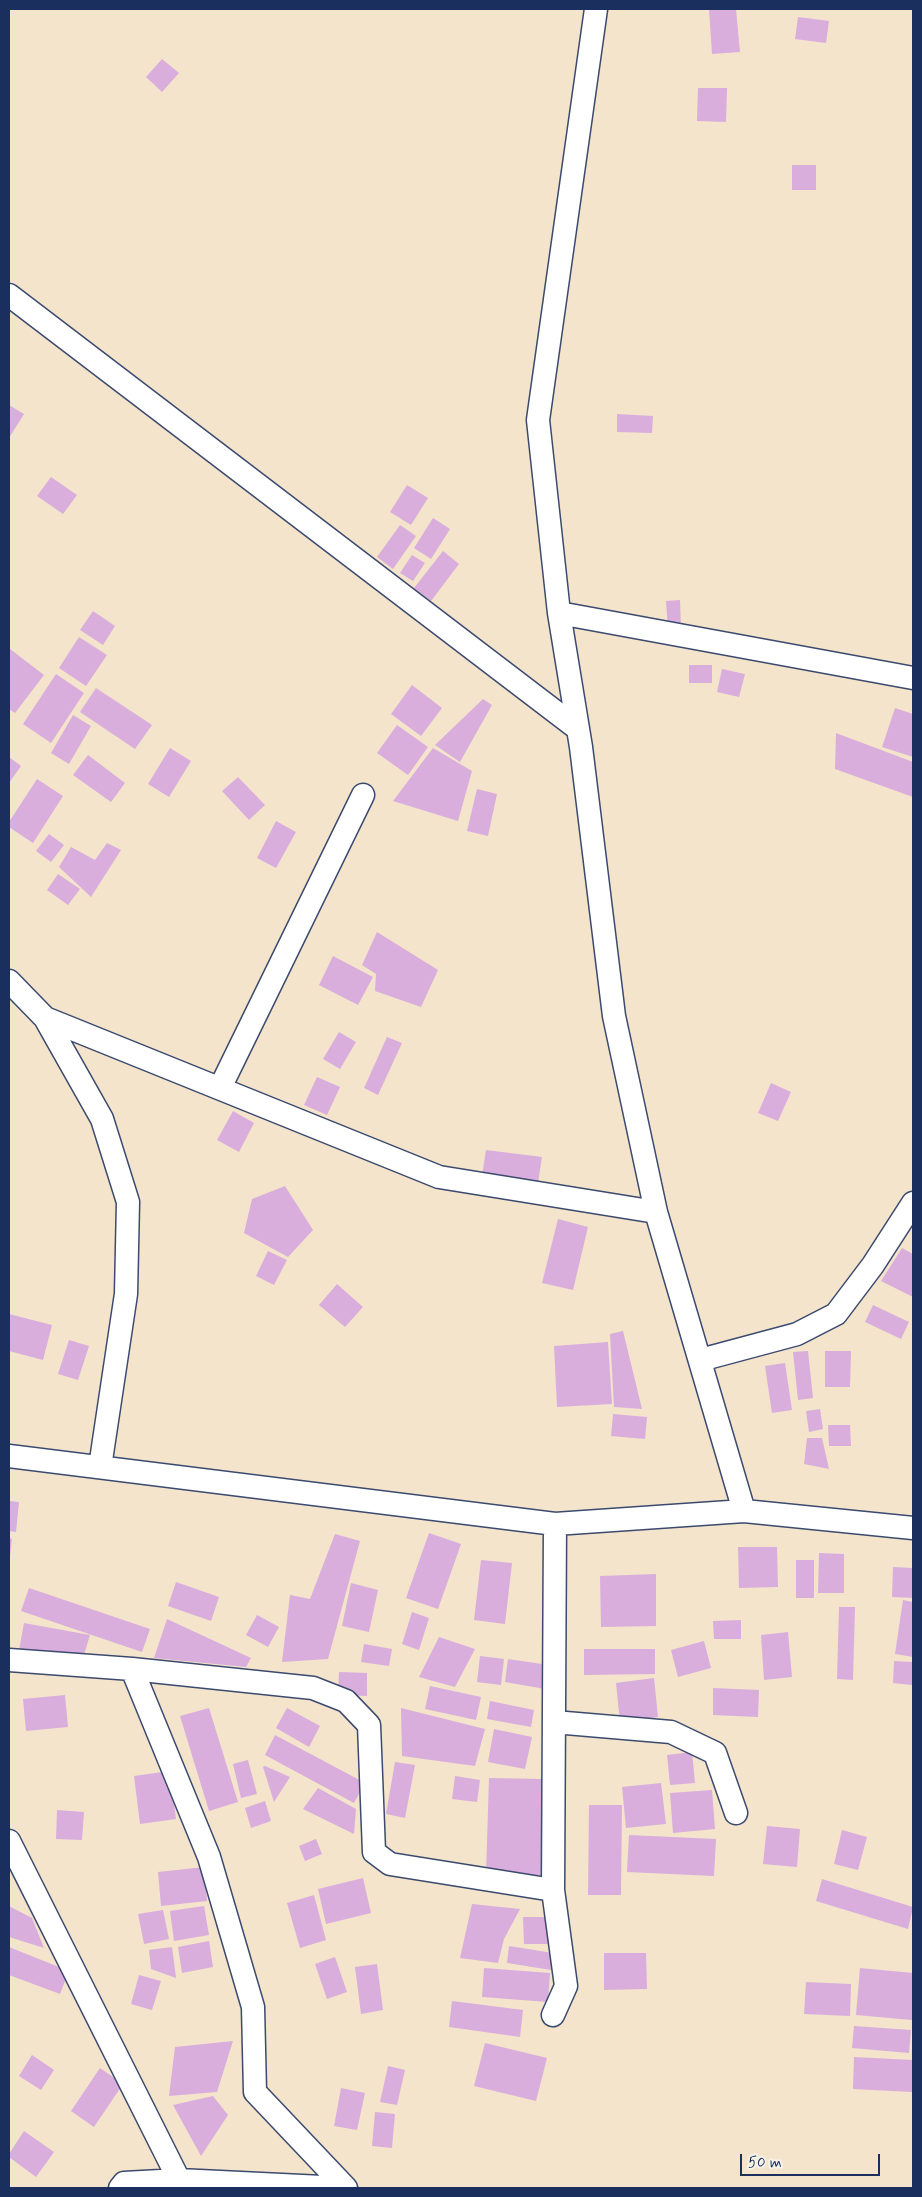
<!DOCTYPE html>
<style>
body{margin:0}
#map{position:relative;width:922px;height:2197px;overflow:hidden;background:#f3e4cb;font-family:Mynerve,sans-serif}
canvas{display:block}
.frame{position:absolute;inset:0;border:10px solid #1b2f5e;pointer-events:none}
.scale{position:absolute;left:740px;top:2154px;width:140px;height:22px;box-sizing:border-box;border:2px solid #1b2f5e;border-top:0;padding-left:6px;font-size:15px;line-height:18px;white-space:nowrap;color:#1b2f5e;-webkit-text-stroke:4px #f7f3e8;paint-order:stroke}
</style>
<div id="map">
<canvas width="922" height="2197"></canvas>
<div class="frame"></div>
<div class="scale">50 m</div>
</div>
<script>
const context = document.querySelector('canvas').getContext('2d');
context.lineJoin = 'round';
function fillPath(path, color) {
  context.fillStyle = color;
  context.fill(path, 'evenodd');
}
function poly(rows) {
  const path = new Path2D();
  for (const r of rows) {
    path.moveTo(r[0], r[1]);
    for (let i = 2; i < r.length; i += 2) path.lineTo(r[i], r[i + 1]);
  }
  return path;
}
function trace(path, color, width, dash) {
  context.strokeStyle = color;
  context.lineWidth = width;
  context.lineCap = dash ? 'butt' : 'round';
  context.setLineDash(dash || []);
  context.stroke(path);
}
fillPath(poly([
 [709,9,736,9,740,52,712,54],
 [798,17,829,21,826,43,795,39],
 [162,59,179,73,162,92,146,77],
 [698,88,727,88,726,122,697,121],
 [792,165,816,165,816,190,792,190],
 [9,405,24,414,9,438],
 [617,414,653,416,652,433,617,432],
 [51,477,77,495,63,514,37,496],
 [407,485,428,498,411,525,390,512],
 [433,518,450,529,431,559,414,548],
 [400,525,416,536,393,569,377,557],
 [443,551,459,564,431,601,414,588],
 [412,555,425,563,413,581,400,573],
 [680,600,681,628,668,629,666,601],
 [93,611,115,626,103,645,80,630],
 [79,637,107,655,86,686,59,668],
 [10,649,44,675,15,713,9,709],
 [689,665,712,665,712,683,689,683],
 [722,669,745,674,739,697,717,692],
 [56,674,84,693,51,743,23,724],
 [412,685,442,708,421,736,391,714],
 [96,688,152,725,135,749,80,712],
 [483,699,492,705,460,762,435,745],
 [895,708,913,714,913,757,882,747],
 [73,715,91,726,69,764,51,753],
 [397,725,428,747,408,775,377,753],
 [836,733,913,762,913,797,835,769],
 [170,748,191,761,169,797,148,784],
 [433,748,472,771,458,821,393,801],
 [88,755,125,783,111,802,73,775],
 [9,757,21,766,9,783],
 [238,777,265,805,249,820,222,791],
 [37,779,63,796,33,843,9,827,9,822],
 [477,789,497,794,488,836,467,831],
 [276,821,296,832,276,868,257,858],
 [49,834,64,845,51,862,36,851],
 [107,843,121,850,91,897,59,867,71,847,95,860],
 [58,874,80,889,68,905,47,890],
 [377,932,438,970,421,1007,375,991,376,974,362,965],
 [333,956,373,977,358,1005,319,985],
 [339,1032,356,1042,340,1069,323,1059],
 [387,1037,402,1043,378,1095,364,1088],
 [317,1077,340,1087,327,1115,304,1105],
 [771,1083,791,1092,778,1121,758,1113],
 [233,1111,254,1123,239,1152,217,1140],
 [486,1150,542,1157,538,1183,482,1176],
 [285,1186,313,1230,288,1257,244,1233,252,1199],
 [558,1219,588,1227,573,1290,542,1283],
 [902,1248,913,1254,913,1297,881,1281],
 [268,1251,287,1260,274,1285,256,1276],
 [337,1284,363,1307,345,1327,319,1305],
 [873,1305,909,1322,901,1339,865,1322],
 [9,1314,52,1325,43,1360,9,1351],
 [623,1331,642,1409,614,1407,610,1334],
 [69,1340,89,1346,78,1380,58,1374],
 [608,1342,612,1404,557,1407,554,1346],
 [808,1351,813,1398,798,1400,793,1352],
 [825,1351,851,1351,850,1387,825,1387],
 [785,1363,792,1410,772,1413,765,1366],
 [820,1409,823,1429,809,1432,806,1411],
 [613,1414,647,1417,645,1439,611,1436],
 [828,1425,850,1425,851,1446,829,1446],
 [807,1438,822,1438,829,1469,804,1464],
 [9,1501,19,1502,16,1532,9,1531],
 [429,1533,461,1544,438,1609,406,1598],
 [335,1534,360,1541,328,1659,282,1662,290,1595,310,1599],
 [9,1538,12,1539,10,1556,9,1556],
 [738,1547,777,1547,778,1587,739,1588],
 [819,1553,844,1554,844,1593,818,1593],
 [481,1560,512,1563,505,1624,474,1620],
 [796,1560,814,1560,814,1598,796,1598],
 [893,1567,913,1568,913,1598,892,1597],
 [656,1574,656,1626,601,1627,600,1576],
 [176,1582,219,1597,211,1621,168,1606],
 [351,1583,378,1590,369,1632,342,1626],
 [29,1588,150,1629,142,1652,21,1611],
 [903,1600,913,1602,913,1657,895,1654],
 [839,1607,855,1607,853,1680,837,1679],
 [412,1612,429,1618,419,1650,402,1644],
 [257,1615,279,1627,268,1647,246,1635],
 [167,1619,251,1658,246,1667,154,1658],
 [741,1620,741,1639,714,1639,713,1621],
 [24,1623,90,1635,83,1658,18,1656],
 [788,1632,792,1677,764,1680,761,1635],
 [439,1637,475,1649,455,1687,419,1677],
 [704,1641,711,1668,678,1677,671,1650],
 [364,1644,392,1649,389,1666,361,1662],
 [584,1649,655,1649,655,1674,584,1675],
 [480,1656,504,1659,501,1685,477,1682],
 [508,1659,549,1665,545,1689,505,1682],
 [894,1661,913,1662,912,1685,893,1683],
 [339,1672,367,1673,367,1696,338,1695],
 [654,1678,658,1717,620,1722,616,1683],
 [430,1686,481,1697,476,1720,425,1709],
 [713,1688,759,1690,758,1717,713,1715],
 [65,1695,68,1727,26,1731,23,1699],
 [490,1701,534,1710,531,1727,487,1719],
 [209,1708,238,1802,209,1811,180,1716],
 [287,1708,320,1726,309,1747,276,1728],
 [401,1708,485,1729,475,1766,402,1756],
 [494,1729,532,1737,525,1769,488,1762],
 [275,1735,365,1783,354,1803,265,1755],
 [692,1752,695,1783,670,1785,667,1755],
 [248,1760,257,1794,241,1798,233,1764],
 [395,1762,415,1765,405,1818,386,1814],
 [265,1766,290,1777,274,1802,263,1767],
 [170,1771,176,1819,140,1824,134,1776],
 [455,1776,480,1780,477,1802,452,1799],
 [489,1778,543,1779,541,1875,486,1874],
 [661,1783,666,1824,626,1828,622,1787],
 [318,1788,356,1809,354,1834,303,1809],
 [712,1790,715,1829,673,1833,670,1793],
 [265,1801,271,1821,251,1828,245,1808],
 [589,1805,622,1805,621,1895,588,1895],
 [57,1810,84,1812,82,1840,56,1839],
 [767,1826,800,1829,797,1867,763,1864],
 [842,1830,867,1837,858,1870,834,1864],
 [629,1835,716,1839,714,1876,627,1872],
 [316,1839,322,1854,305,1861,299,1846],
 [204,1867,207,1901,161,1906,158,1872],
 [363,1878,371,1913,326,1924,318,1889],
 [822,1879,913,1907,908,1929,816,1901],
 [314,1895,326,1940,300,1948,287,1903],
 [472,1904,520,1909,504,1939,498,1963,460,1958],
 [9,1906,32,1918,44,1948,9,1937],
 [204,1906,209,1935,174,1941,170,1911],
 [163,1910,169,1939,144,1944,138,1914],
 [523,1917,547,1917,548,1944,524,1944],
 [209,1941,213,1967,182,1973,178,1947],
 [509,1946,553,1953,551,1970,507,1963],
 [9,1947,69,1971,60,1994,9,1975],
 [172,1947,176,1978,151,1969,149,1950],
 [604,1953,646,1953,647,1989,604,1990],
 [335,1957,347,1992,327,1999,315,1964],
 [377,1964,383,2010,361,2014,355,1967],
 [484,1968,550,1973,548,2002,482,1997],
 [860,1968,913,1973,912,2020,856,2015],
 [139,1975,161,1981,152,2010,131,2004],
 [806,1982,851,1984,850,2016,804,2014],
 [452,2001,523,2010,520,2037,449,2027],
 [854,2026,911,2030,909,2053,852,2048],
 [233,2041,217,2092,169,2096,175,2047],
 [485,2043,547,2058,536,2101,474,2086],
 [32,2055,54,2070,41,2090,19,2076],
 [854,2057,913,2060,912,2092,853,2089],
 [388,2066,405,2070,397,2105,380,2102],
 [100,2068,123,2084,94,2127,71,2111],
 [341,2088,365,2093,357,2130,334,2126],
 [213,2096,228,2115,201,2156,173,2105],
 [375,2112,395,2114,392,2148,372,2146],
 [24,2131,54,2152,36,2177,9,2157,9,2154]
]), '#d9aedd');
const street = poly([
 [596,9,538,420,559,613,581,747,614,1016,656,1212,744,1511],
 [9,295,578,729],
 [559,613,913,678],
 [9,981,45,1018,102,1119,128,1202,126,1294,100,1467],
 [45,1018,439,1177,656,1212],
 [220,1088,363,795],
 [700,1360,797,1334,836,1314,873,1265,913,1203],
 [9,1456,555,1524,553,1890,390,1864,374,1852,369,1725,346,1701,313,1688,132,1669],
 [555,1524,744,1511,913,1528],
 [9,1660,132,1669,209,1857,253,2007,255,2092,346,2188],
 [554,1722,671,1732,715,1753,736,1813],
 [9,1841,179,2180,343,2188],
 [553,1890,566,1986,553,2015],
 [120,2188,124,2183,179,2180]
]);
trace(street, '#3b4a6e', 25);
trace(street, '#fff', 22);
</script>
